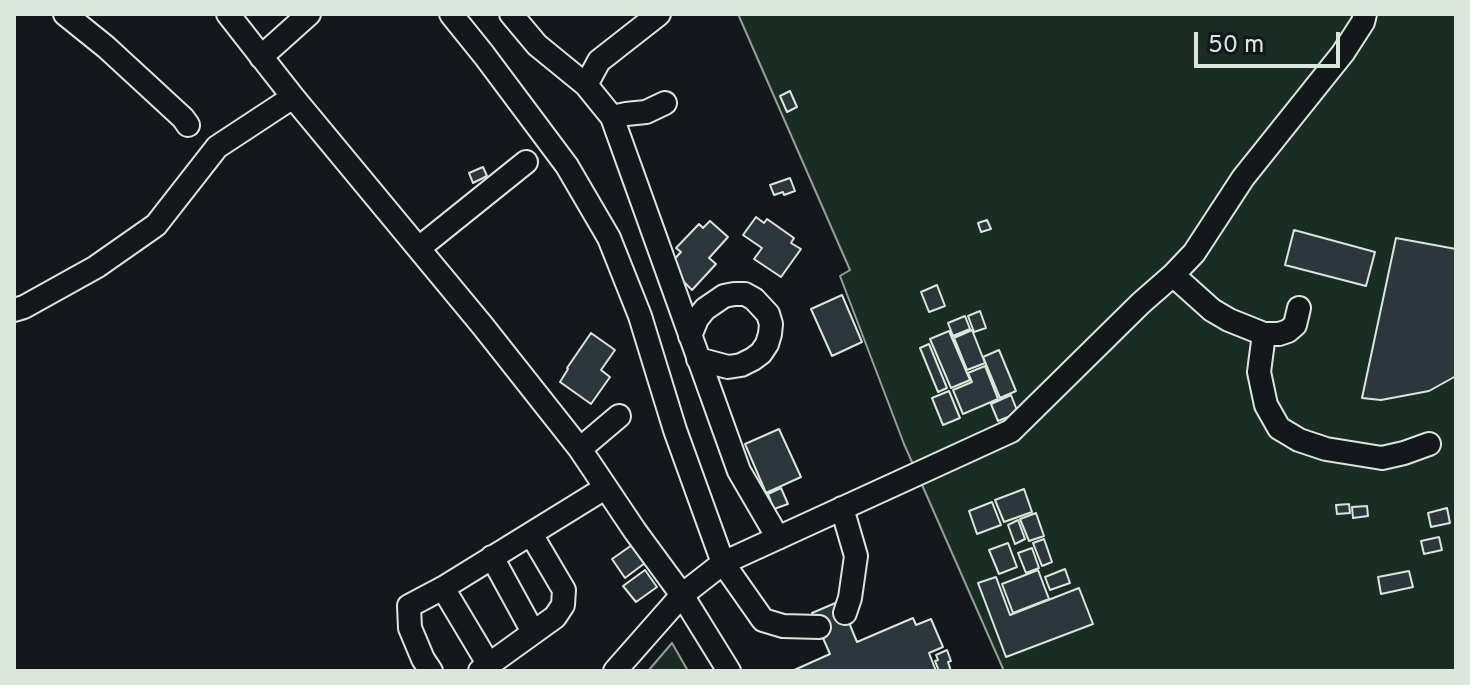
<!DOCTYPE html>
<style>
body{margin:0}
#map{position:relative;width:1470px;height:685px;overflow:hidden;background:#14181c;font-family:Overpass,sans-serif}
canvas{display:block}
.frame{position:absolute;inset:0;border:16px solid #d8e6dc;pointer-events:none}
.scale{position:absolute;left:1194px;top:32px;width:146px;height:36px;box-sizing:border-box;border:4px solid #d8e6dc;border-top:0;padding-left:10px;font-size:24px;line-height:28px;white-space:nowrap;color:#d8e6dc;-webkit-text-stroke:6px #14181c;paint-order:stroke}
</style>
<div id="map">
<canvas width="1470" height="685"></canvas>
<div class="frame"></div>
<div class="scale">50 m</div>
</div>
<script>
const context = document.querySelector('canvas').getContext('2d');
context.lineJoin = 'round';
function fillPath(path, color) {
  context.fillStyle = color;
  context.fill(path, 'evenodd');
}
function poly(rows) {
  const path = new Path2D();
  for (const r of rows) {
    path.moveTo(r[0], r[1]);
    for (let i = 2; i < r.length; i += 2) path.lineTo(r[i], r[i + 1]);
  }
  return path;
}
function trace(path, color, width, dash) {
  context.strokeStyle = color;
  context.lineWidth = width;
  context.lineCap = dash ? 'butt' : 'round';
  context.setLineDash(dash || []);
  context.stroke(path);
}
const green = poly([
 [738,14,1456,14,1456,671,1004,671,904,444,840,276,850,270,738,14],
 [672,643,688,671,648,671,672,643]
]);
fillPath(green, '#1a2d24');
trace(green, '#939e99', 2);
const building = poly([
 [790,91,797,107,787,112,780,96,790,91],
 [483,167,487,176,473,183,469,173,483,167],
 [790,178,795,191,784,195,783,192,774,195,770,185,790,178],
 [756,217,764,223,767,219,794,238,791,243,801,249,781,277,754,259,762,248,743,235,756,217],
 [987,220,991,229,981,232,978,223,987,220],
 [710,221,728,237,709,258,716,264,692,290,668,266,681,252,676,248,699,224,703,228,710,221],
 [1294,230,1375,252,1366,286,1285,265,1294,230],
 [1396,238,1456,249,1456,376,1429,391,1381,400,1362,398,1396,238],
 [937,285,945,306,929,312,921,292,937,285],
 [842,295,862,342,832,356,811,309,842,295],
 [980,311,986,328,974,332,968,316,980,311],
 [965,316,970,329,953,336,948,323,965,316],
 [972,330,985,363,967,370,954,338,972,330],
 [949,331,970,380,951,388,930,339,949,331],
 [591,333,615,350,601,370,610,377,591,404,560,382,568,369,567,368,591,333],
 [929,344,947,388,938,392,920,348,929,344],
 [999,350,1016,391,1000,398,983,357,999,350],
 [985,366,998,399,963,414,953,390,972,382,968,373,985,366],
 [949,391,960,418,943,425,932,398,949,391],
 [1011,395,1018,413,998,421,991,404,1011,395],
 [779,429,801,477,766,493,745,444,779,429],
 [781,488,788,504,774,509,768,494,781,488],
 [1024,489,1032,512,1004,522,995,500,1024,489],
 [992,502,1001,525,977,534,969,511,992,502],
 [1349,504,1350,513,1337,514,1336,505,1349,504],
 [1367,506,1368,516,1353,518,1352,507,1367,506],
 [1447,508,1450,523,1431,527,1428,513,1447,508],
 [1036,513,1044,536,1029,541,1020,519,1036,513],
 [1018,520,1025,539,1015,544,1008,525,1018,520],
 [1439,537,1442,550,1424,554,1421,541,1439,537],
 [1044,539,1052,562,1042,566,1033,543,1044,539],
 [1008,543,1017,567,999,574,989,550,1008,543],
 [632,545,645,563,625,578,612,559,632,545],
 [1032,548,1039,568,1026,573,1018,553,1032,548],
 [1065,569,1070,583,1050,590,1045,577,1065,569],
 [645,570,657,587,636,602,623,586,645,570],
 [1038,570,1049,599,1013,613,1002,584,1038,570],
 [1409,571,1413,587,1381,594,1378,577,1409,571],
 [996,577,1010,615,1079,588,1093,624,1006,657,978,583,996,577],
 [840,601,857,642,913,618,916,625,931,619,943,647,929,653,936,671,792,671,830,654,812,613,840,601],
 [947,650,951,661,948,662,951,671,939,671,935,661,938,660,936,655,947,650]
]);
fillPath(building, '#2c363c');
trace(building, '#d8e6dc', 2);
const minor = poly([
 [65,14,106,47,183,118,188,125],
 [228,14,293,97,482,325,580,449,635,531,682,595,729,671],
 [451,14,484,55,567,166,609,238,640,316,675,430,723,563,763,620,783,626,819,627],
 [511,14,537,45,586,85,612,117,739,471,778,538],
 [261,57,309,14],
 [586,85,599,61,659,14],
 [612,117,626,114,646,112,665,103],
 [419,248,526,162],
 [1173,275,1212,310,1229,320,1264,334,1279,334,1288,331,1295,325,1299,308],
 [14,310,24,307,96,267,156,225,217,147,293,97],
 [1264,334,1259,372,1266,405,1279,428,1299,440,1326,449,1382,458,1404,453,1429,444],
 [690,336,697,319,705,309,724,296,734,294,745,294,754,299,768,314,771,324,770,334,767,344,761,353,753,359,741,365,728,367,698,359],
 [580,449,619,416],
 [842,508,856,556,850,598,845,613],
 [492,557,533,632],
 [443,588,489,665],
 [431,671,423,659,410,628,409,606,443,588,605,488],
 [480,671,555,617,563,605,564,590,531,534],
 [615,671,682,595,723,563,1011,431,1141,303,1173,275,1194,253,1243,178,1343,53,1363,22,1365,14]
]);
trace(minor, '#d8e6dc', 26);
trace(minor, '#14181c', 22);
</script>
